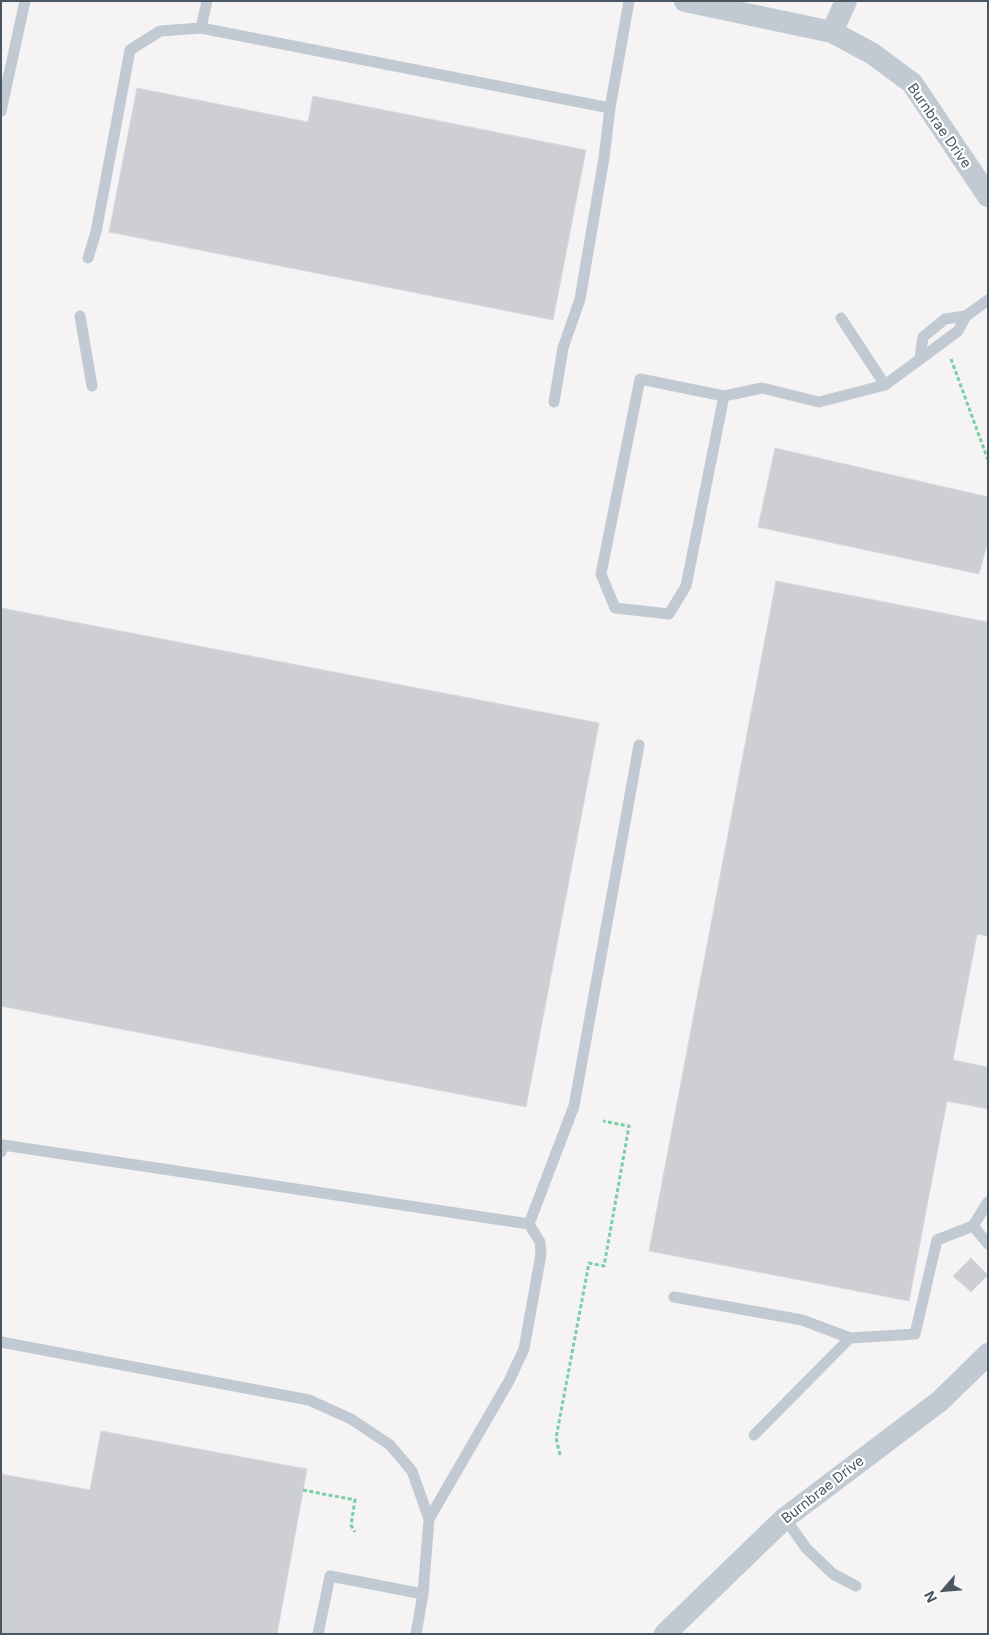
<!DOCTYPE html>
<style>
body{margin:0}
#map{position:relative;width:989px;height:1635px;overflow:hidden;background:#f5f3f3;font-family:Inter,sans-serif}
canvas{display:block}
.frame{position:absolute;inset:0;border:2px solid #4a5661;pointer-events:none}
.north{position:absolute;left:919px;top:1565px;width:50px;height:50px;-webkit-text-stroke:4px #fff;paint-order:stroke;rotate:243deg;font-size:14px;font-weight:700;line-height:20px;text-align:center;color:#4a5661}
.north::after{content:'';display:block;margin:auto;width:18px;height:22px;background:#4a5661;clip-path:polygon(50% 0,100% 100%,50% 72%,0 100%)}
</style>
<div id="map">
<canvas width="989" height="1635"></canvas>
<div class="frame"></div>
<div class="north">N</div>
</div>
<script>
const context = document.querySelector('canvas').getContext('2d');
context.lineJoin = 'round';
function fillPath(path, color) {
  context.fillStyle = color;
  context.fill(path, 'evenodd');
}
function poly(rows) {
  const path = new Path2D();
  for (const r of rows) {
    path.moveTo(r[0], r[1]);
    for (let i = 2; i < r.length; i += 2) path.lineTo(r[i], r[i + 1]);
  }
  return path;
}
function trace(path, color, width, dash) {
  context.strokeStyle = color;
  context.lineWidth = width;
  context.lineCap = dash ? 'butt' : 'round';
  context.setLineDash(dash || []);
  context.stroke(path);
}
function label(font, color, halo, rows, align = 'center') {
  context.font = font + ' Inter,sans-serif';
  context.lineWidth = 4.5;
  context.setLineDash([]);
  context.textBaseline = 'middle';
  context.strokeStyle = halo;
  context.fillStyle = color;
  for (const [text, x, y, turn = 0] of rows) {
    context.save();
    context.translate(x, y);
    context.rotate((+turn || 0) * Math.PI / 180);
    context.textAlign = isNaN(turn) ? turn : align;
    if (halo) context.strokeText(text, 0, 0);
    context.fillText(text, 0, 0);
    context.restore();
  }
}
const building = poly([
 [137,88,308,122,313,96,586,150,553,320,109,232,137,88],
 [775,448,988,497,988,541,979,574,758,527,775,448],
 [776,581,988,622,988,936,977,934,953,1060,988,1067,988,1109,947,1101,909,1301,649,1251,776,581],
 [1,608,599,723,526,1107,1,1006,1,608],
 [971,1258,988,1275,971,1292,953,1276,971,1258],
 [101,1431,307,1469,277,1634,1,1634,1,1474,90,1490,101,1431]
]);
fillPath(building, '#cdcfd5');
trace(building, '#d7d9de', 1);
trace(poly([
 [951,359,988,460],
 [560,1455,556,1438,589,1263,604,1266,629,1126,603,1121],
 [303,1490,355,1500,351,1525,355,1532]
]), '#7ad0a6', 3, [4, 2.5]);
trace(poly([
 [207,1,201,28,610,108,629,1],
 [1,111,25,1],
 [88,258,96,232,130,50,160,31,201,28],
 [80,316,92,386],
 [841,318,885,385],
 [920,358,923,337,945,319,966,316],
 [724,396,686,586,669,614,615,608,601,574,640,379,724,396,762,388,819,402,885,385,958,331,966,316,988,300],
 [554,402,563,348,580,299,604,158,610,108],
 [1,1152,3,1145,529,1224,540,1242,541,1254,524,1349,509,1381,429,1519],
 [988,1202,973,1226,988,1244],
 [529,1224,574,1106,639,745],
 [674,1297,802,1320,850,1338,915,1334,937,1240,973,1226],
 [1,1342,309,1400,351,1419,390,1445,412,1471,429,1519,423,1594,416,1634],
 [754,1435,850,1338],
 [785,1518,806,1548,833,1574,856,1586],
 [318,1634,330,1576,423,1594]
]), '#c1cad2', 11);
trace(poly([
 [685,1,832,32,873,54,912,83,988,196],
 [832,32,846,1],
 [665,1634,785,1518,940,1401,988,1354]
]), '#c1cad2', 22);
label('14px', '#4a5661', '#fff', [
 ["Burnbrae Drive",939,126,55],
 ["Burnbrae Drive",823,1490,-38]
]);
</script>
